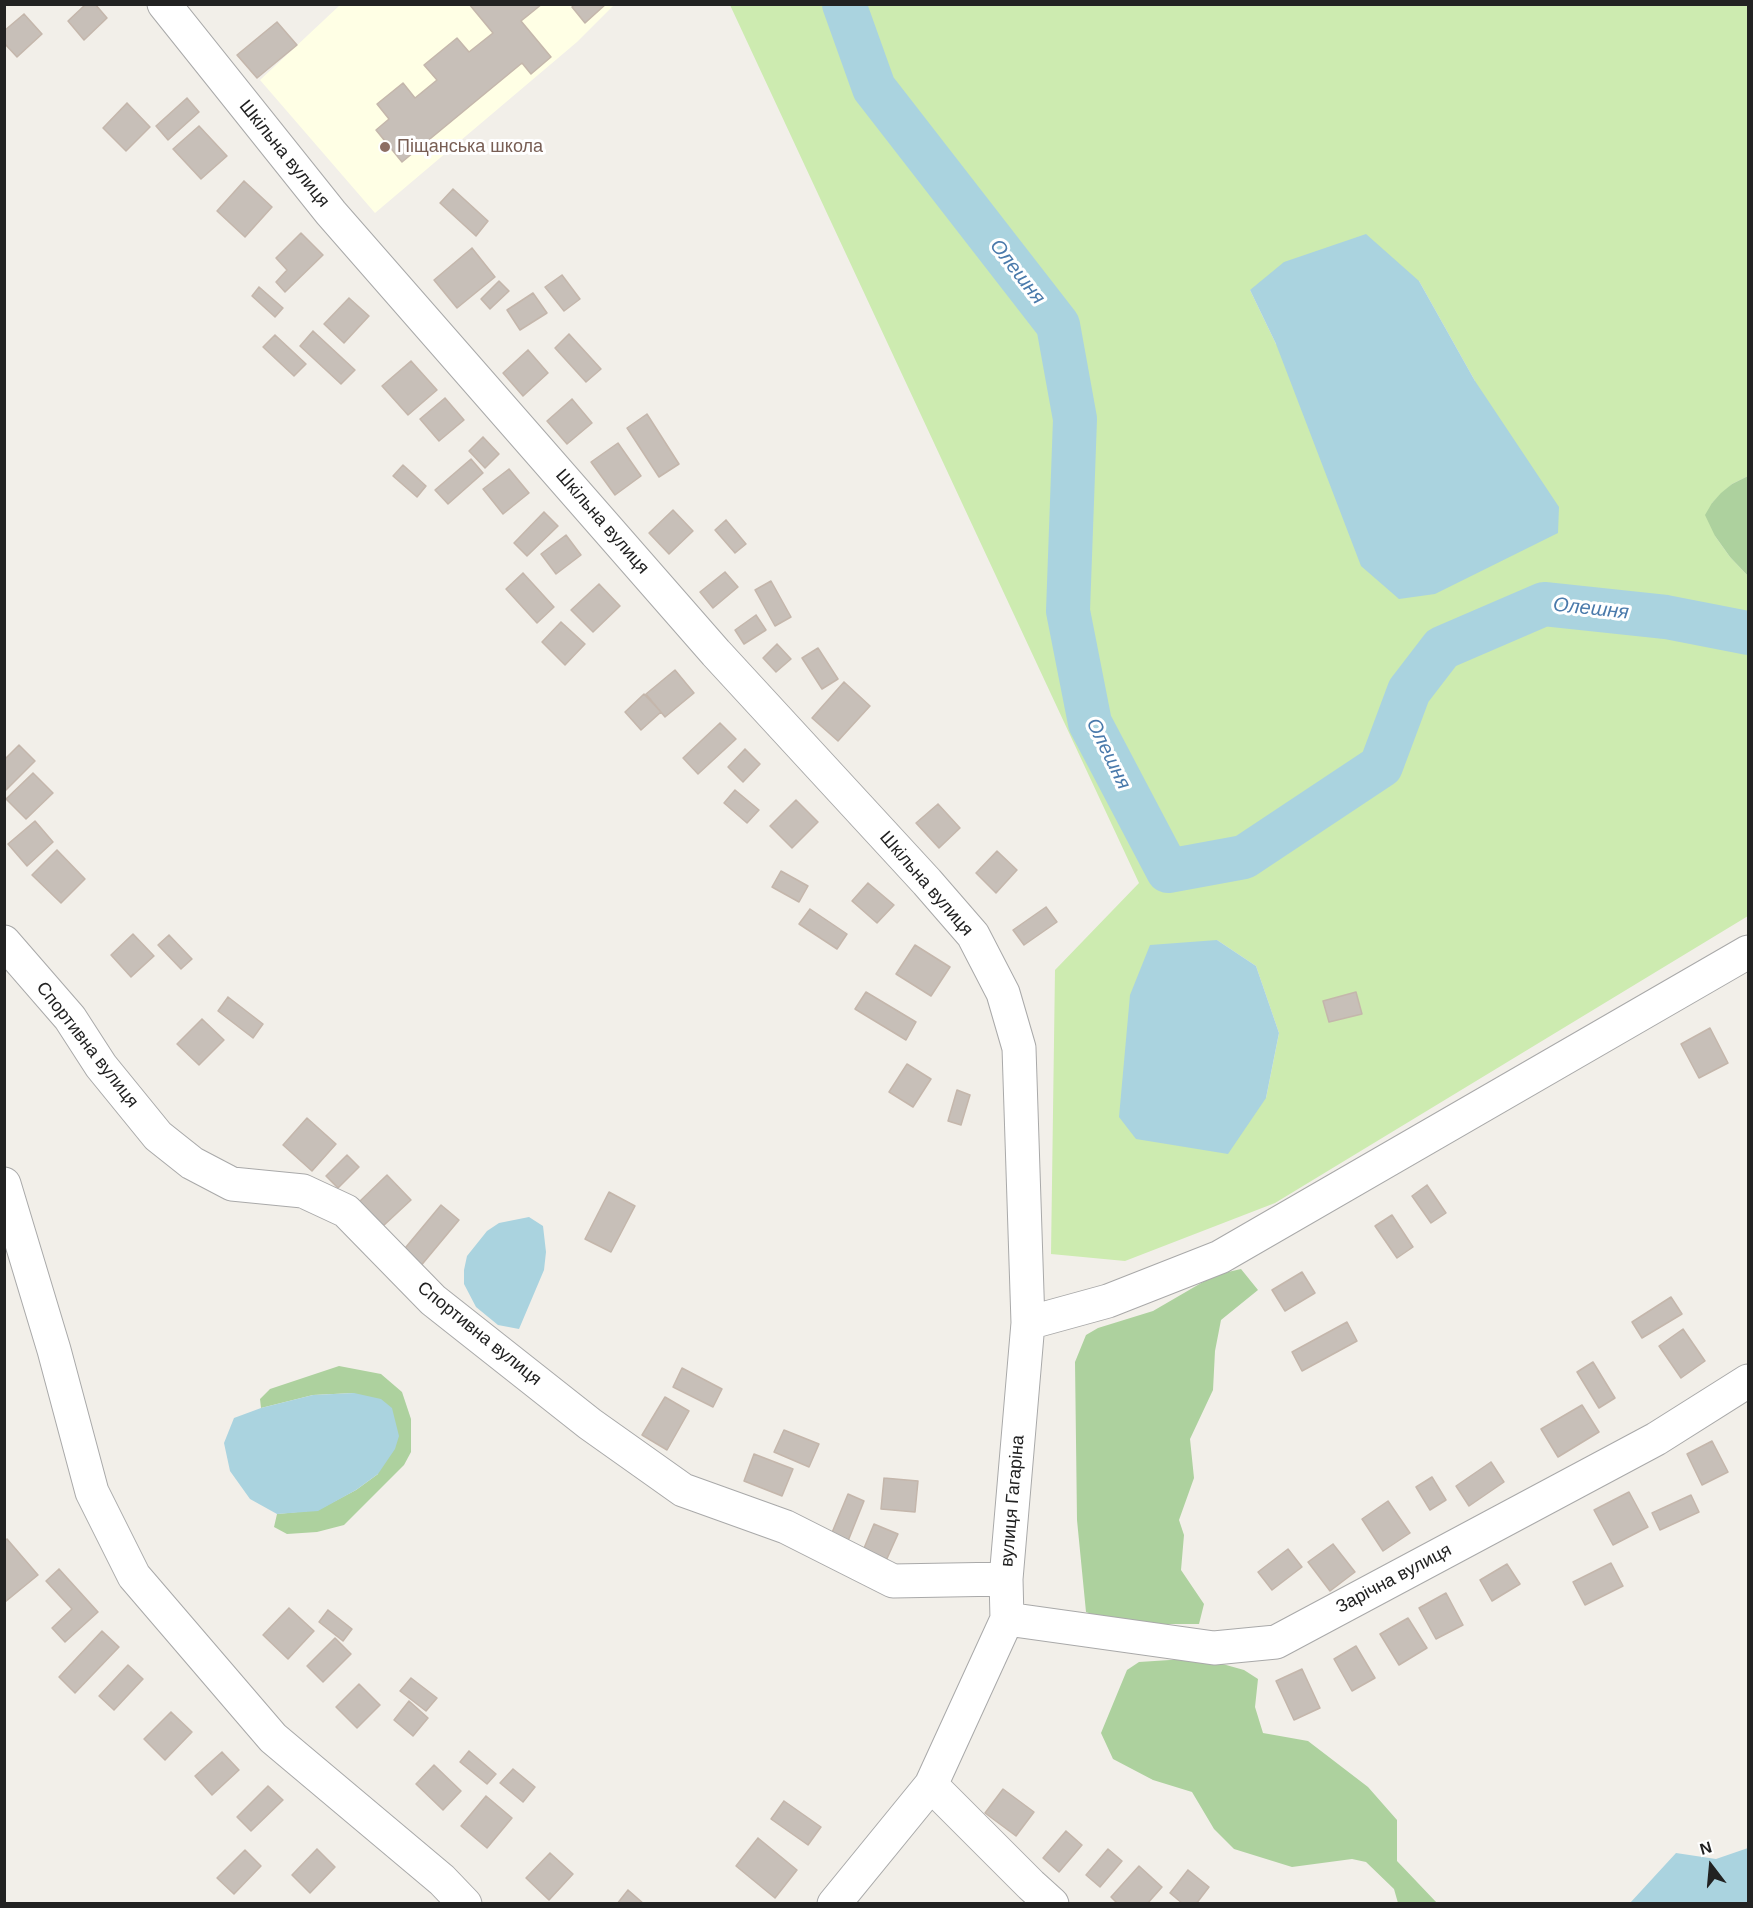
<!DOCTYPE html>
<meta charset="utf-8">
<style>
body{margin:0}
#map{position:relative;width:1753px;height:1908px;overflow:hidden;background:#f2efe9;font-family:Arial,sans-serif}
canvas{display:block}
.frame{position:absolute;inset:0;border:6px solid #222;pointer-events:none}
.north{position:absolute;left:1681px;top:1836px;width:60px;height:60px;-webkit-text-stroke:4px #fff;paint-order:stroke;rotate:344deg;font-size:16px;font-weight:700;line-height:24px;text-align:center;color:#222}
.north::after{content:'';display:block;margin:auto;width:21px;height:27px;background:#222;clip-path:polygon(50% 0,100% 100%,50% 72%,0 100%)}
</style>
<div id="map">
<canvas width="1753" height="1908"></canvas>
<div class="frame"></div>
<div class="north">N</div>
</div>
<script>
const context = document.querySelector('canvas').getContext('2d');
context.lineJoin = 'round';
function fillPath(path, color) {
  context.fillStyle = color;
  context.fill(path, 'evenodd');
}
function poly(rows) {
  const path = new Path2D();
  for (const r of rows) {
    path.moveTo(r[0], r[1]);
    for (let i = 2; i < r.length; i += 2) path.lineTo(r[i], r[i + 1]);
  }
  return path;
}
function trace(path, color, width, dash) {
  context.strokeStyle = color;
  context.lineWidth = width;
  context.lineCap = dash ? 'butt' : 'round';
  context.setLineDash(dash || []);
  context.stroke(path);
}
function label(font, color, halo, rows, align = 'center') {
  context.font = font + ' Arial,sans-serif';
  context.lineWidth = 6;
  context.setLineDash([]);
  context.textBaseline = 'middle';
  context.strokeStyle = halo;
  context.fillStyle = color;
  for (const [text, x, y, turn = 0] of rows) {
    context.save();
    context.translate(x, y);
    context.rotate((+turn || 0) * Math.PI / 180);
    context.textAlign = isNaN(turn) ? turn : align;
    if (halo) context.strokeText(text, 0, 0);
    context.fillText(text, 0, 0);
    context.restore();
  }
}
fillPath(poly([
 [340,5,614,5,577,42,375,213,260,80]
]), '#ffffe5');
fillPath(poly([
 [730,5,1748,5,1748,476,1732,484,1712,503,1715,536,1730,557,1748,576,1748,916,1275,1203,1125,1261,1051,1254,1055,970,1139,883],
 [1419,281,1475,381,1276,344,1250,290],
 [1217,940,1256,966,1279,1033,1266,1098]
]), '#cdebb0');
fillPath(poly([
 [1748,476,1748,576,1730,557,1715,536,1705,515,1712,503,1721,493,1732,484],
 [1241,1269,1258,1290,1221,1320,1215,1351,1213,1390,1190,1439,1194,1478,1179,1520,1184,1535,1181,1570,1204,1604,1199,1624,1118,1624,1086,1612,1077,1520,1075,1362,1086,1335,1098,1328,1153,1311,1215,1275],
 [339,1366,381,1374,402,1392,411,1419,411,1452,404,1465,344,1525,317,1532,287,1534,274,1527,277,1514,318,1510,356,1490,378,1474,354,1393,313,1395,261,1408,260,1399,270,1389],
 [1201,1658,1244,1670,1258,1679,1255,1707,1263,1733,1308,1741,1368,1787,1397,1820,1397,1861,1437,1903,1398,1903,1394,1889,1366,1862,1352,1859,1292,1867,1234,1849,1214,1829,1192,1792,1153,1780,1113,1759,1101,1733,1127,1670,1139,1662]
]), '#add19e');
fillPath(poly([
 [1366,234,1419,281,1475,381,1559,507,1558,533,1435,594,1399,599,1361,566,1276,344,1250,290,1284,262],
 [1217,940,1256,966,1279,1033,1266,1098,1228,1154,1136,1139,1119,1117,1130,995,1150,945],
 [529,1217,543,1226,546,1252,544,1270,519,1329,498,1325,476,1307,464,1284,464,1270,467,1256,487,1231,499,1223],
 [354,1393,381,1399,392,1408,399,1436,395,1449,378,1474,356,1490,318,1511,277,1514,250,1499,230,1471,224,1443,234,1418,261,1408,313,1395],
 [1748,1848,1748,1903,1630,1903,1676,1853,1716,1859]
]), '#aad3df');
trace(poly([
 [844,4,874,88,1058,325,1075,419,1068,611,1090,723,1168,871,1244,857,1381,766,1409,691,1442,648,1544,604,1666,617,1748,633]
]), '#aad3df', 44);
const building = poly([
 [86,4,95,4,107,18,84,40,68,21,86,4],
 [469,4,542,4,521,21,551,57,531,74,522,63,402,162,376,130,389,119,377,104,403,83,415,98,437,80,424,65,457,38,469,52,493,33,469,4],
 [575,4,606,4,585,23,572,7,575,4],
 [24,14,42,34,17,57,4,43,4,31,24,14],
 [277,22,297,45,257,78,237,55,277,22],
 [187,98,199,112,168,140,156,126,187,98],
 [127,103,150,127,126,151,103,128,127,103],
 [199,126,227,156,201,179,173,149,199,126],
 [244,181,272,207,245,237,217,211,244,181],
 [453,189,488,221,476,236,440,203,453,189],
 [301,233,323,255,285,292,276,282,287,270,276,258,301,233],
 [472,248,495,277,457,308,434,280,472,248],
 [562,275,580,299,564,311,545,287,562,275],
 [499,281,509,291,490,309,481,299,499,281],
 [259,287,283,308,275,317,252,296,259,287],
 [533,293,547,313,520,330,507,310,533,293],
 [349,298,369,316,344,343,324,324,349,298],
 [313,331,355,370,341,384,300,346,313,331],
 [569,334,601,369,586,382,555,348,569,334],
 [275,335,306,364,294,376,263,347,275,335],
 [528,350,548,373,523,396,503,373,528,350],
 [411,361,437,390,408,415,382,386,411,361],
 [445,398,464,420,439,441,420,419,445,398],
 [572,399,592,423,567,444,547,421,572,399],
 [647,414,679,464,659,477,627,428,647,414],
 [483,437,499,454,485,468,469,451,483,437],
 [618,443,641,476,615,495,591,462,618,443],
 [471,459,483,473,448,504,435,490,471,459],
 [403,465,426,486,417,497,393,476,403,465],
 [509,469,529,493,503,514,483,489,509,469],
 [673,510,693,531,669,554,649,533,673,510],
 [544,512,558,526,527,556,514,543,544,512],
 [726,520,746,544,735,553,715,530,726,520],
 [566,535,581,555,556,574,541,554,566,535],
 [725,572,738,587,713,608,700,592,725,572],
 [523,573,554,607,537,623,506,589,523,573],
 [771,581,791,617,775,626,755,590,771,581],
 [599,584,620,606,593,632,571,610,599,584],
 [756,615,766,630,744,644,735,630,756,615],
 [561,622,585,644,565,665,542,642,561,622],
 [777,644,791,659,776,672,763,658,777,644],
 [818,648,838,679,822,689,802,658,818,648],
 [675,670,694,693,665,717,646,694,675,670],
 [844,682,870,706,838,741,812,718,844,682],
 [644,694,661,712,641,730,625,712,644,694],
 [720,723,736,739,698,774,683,758,720,723],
 [19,745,35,761,4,792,4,760,19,745],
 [745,749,760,764,743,782,728,767,745,749],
 [33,773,53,793,26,819,6,799,33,773],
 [735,790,759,810,747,823,724,803,735,790],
 [796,800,818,822,792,848,770,826,796,800],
 [938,804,960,828,939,848,916,823,938,804],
 [35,821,53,842,27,866,8,844,35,821],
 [57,850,85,879,61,903,32,875,57,850],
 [997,851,1017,870,996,893,976,873,997,851],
 [781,871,808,886,799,902,772,887,781,871],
 [868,883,894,905,877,923,852,901,868,883],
 [1046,907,1057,922,1024,945,1013,930,1046,907],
 [810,909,847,934,837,949,799,924,810,909],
 [133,934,154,956,131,977,111,955,133,934],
 [169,935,192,959,181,969,158,945,169,935],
 [915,945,950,967,931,996,896,974,915,945],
 [866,992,916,1022,906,1040,855,1009,866,992],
 [1356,992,1362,1014,1329,1022,1323,1001,1356,992],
 [228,997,263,1024,253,1038,218,1011,228,997],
 [202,1019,224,1040,199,1065,177,1044,202,1019],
 [1710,1028,1728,1063,1699,1078,1681,1044,1710,1028],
 [907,1064,931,1079,913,1107,889,1092,907,1064],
 [957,1090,970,1095,961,1125,948,1121,957,1090],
 [307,1118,336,1144,312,1171,283,1145,307,1118],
 [347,1155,359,1167,338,1188,326,1176,347,1155],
 [387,1175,411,1200,382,1227,358,1203,387,1175],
 [1427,1185,1446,1213,1431,1223,1412,1196,1427,1185],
 [609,1192,635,1206,611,1252,585,1239,609,1192],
 [441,1205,459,1220,419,1268,401,1253,441,1205],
 [1392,1215,1413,1247,1397,1258,1375,1226,1392,1215],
 [1302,1272,1315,1293,1285,1311,1272,1290,1302,1272],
 [1671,1297,1682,1314,1642,1338,1632,1322,1671,1297],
 [1347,1322,1357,1341,1302,1371,1292,1352,1347,1322],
 [1683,1329,1705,1361,1681,1378,1659,1346,1683,1329],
 [1593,1362,1615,1398,1599,1408,1577,1372,1593,1362],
 [682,1368,722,1389,713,1407,673,1387,682,1368],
 [665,1397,689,1411,667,1450,642,1435,665,1397],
 [1582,1405,1599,1432,1558,1457,1541,1429,1582,1405],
 [784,1430,819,1444,809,1467,774,1452,784,1430],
 [1712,1441,1728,1472,1702,1485,1687,1454,1712,1441],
 [754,1454,793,1469,782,1496,744,1481,754,1454],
 [1491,1462,1504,1482,1469,1506,1456,1486,1491,1462],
 [1432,1477,1446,1500,1430,1510,1416,1487,1432,1477],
 [884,1478,918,1481,915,1512,881,1509,884,1478],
 [1629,1492,1648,1527,1613,1545,1594,1510,1629,1492],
 [848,1494,864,1501,848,1541,831,1535,848,1494],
 [1691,1495,1699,1512,1660,1530,1652,1513,1691,1495],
 [1388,1501,1410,1533,1383,1551,1362,1519,1388,1501],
 [874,1524,898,1534,885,1563,862,1553,874,1524],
 [7,1539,38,1575,5,1602,4,1541,7,1539],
 [1333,1544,1355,1572,1330,1591,1308,1562,1333,1544],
 [1288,1549,1302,1567,1272,1590,1258,1572,1288,1549],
 [1611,1563,1623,1586,1585,1605,1573,1582,1611,1563],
 [1507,1564,1520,1584,1492,1601,1480,1580,1507,1564],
 [59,1569,98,1612,65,1642,52,1628,72,1609,46,1581,59,1569],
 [1446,1593,1463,1625,1436,1639,1419,1608,1446,1593],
 [289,1608,314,1631,288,1659,263,1635,289,1608],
 [328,1610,352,1629,343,1641,319,1622,328,1610],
 [1408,1618,1427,1648,1399,1665,1380,1634,1408,1618],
 [102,1631,119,1647,75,1693,59,1677,102,1631],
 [335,1638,351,1654,323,1682,307,1666,335,1638],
 [1356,1646,1375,1678,1352,1691,1334,1659,1356,1646],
 [128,1665,143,1679,114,1710,99,1696,128,1665],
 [1302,1669,1320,1708,1294,1720,1276,1681,1302,1669],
 [411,1678,437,1698,426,1711,400,1691,411,1678],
 [359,1684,380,1705,357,1728,336,1707,359,1684],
 [409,1701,428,1718,413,1736,394,1720,409,1701],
 [171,1712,192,1732,165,1760,144,1739,171,1712],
 [469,1751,496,1774,487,1784,460,1762,469,1751],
 [222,1752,239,1770,212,1795,195,1776,222,1752],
 [434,1765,461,1791,443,1810,416,1784,434,1765],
 [513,1769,535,1787,523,1802,500,1783,513,1769],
 [268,1786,283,1800,251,1831,237,1817,268,1786],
 [1003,1789,1034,1812,1016,1836,985,1813,1003,1789],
 [486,1796,512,1818,487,1848,461,1826,486,1796],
 [784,1801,821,1827,808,1845,771,1819,784,1801],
 [1066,1831,1082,1845,1059,1872,1043,1858,1066,1831],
 [758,1838,797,1870,775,1898,736,1866,758,1838],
 [317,1849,335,1867,310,1893,292,1875,317,1849],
 [1108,1849,1122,1861,1100,1887,1086,1875,1108,1849],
 [245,1850,261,1866,234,1894,217,1878,245,1850],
 [550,1853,573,1874,549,1900,526,1878,550,1853],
 [1139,1866,1162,1887,1147,1904,1118,1904,1111,1897,1139,1866],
 [1188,1870,1209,1887,1196,1904,1183,1904,1170,1893,1188,1870],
 [628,1890,644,1904,617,1904,628,1890]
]);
fillPath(building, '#c7bfb8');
trace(building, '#c4b6ab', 1.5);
const minor = poly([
 [164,4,331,213,716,653,927,882,973,935,1003,993,1019,1048,1028,1323,1006,1579,1007,1619,931,1785,834,1904],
 [4,942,70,1018,101,1066,158,1136,192,1163,232,1184,303,1191,346,1211,433,1300,590,1424,683,1490,786,1527,893,1581,1006,1579],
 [4,1184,54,1350,92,1492,134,1576,273,1738,442,1880,465,1904],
 [1028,1323,1108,1301,1220,1257,1748,952],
 [1007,1619,1214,1648,1276,1642,1656,1439,1748,1381],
 [931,1785,1031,1885,1052,1904]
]);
trace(minor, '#a9a9a9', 35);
trace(minor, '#fff', 33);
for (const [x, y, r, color] of [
 [385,147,6,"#8d6e63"]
]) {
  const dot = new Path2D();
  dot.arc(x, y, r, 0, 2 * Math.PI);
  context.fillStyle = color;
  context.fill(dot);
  trace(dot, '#fff', 2);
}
label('18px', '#785e54', '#fff', [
 ["Піщанська школа",397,147]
], 'left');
label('18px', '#222', '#fff', [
 ["Шкільна вулиця",284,154,51],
 ["Шкільна вулиця",602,522,49],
 ["Шкільна вулиця",926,884,49],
 ["Спортивна вулиця",87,1045,52],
 ["Спортивна вулиця",479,1334,39],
 ["вулиця Гагаріна",1013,1501,-85],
 ["Зарічна вулиця",1394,1579,-28]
]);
label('italic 20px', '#4a7aab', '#fff', [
 ["Олешня",1017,272,52],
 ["Олешня",1591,609,6],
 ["Олешня",1108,754,64]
]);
</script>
